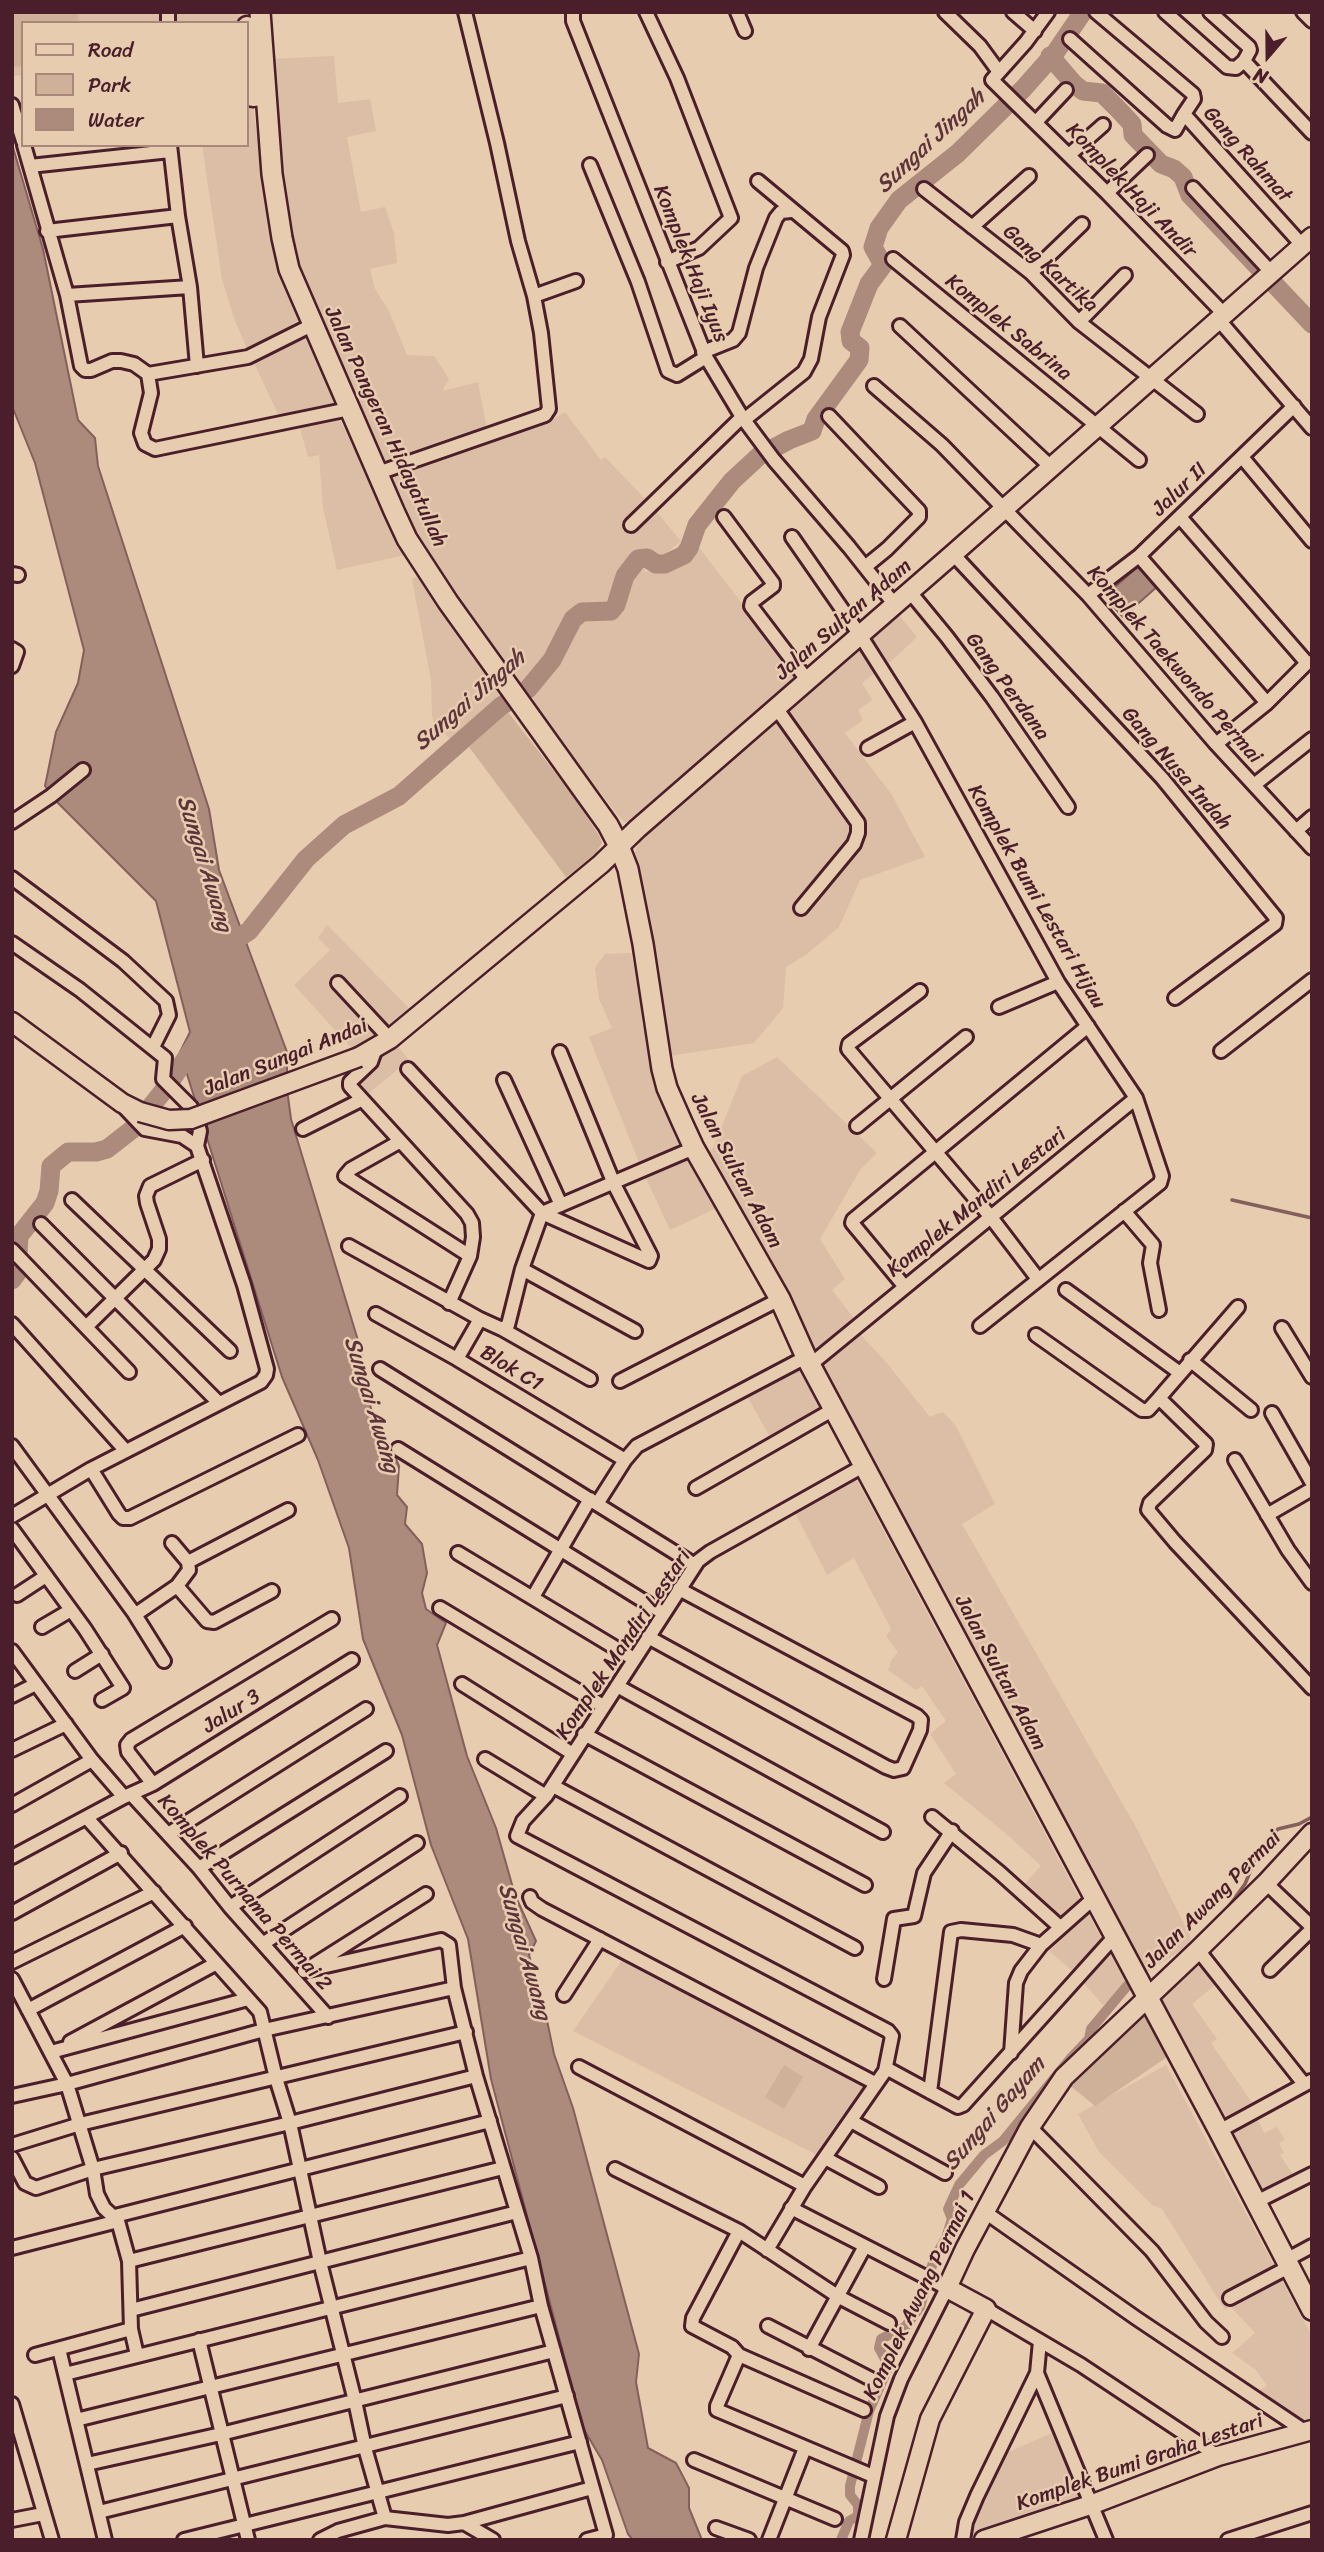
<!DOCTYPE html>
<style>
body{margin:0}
#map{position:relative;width:1324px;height:2552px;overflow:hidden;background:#e8ccaf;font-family:Sriracha,sans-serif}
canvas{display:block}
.frame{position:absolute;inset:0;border:14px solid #4a1f2b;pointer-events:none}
.legend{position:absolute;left:21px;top:21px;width:228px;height:126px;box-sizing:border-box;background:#e8ccaf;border:2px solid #a9877a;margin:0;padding:9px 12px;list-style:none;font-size:21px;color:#4a1f2b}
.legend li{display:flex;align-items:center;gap:14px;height:35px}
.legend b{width:35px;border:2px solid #a9877a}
.north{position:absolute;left:1233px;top:21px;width:70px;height:70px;-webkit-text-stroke:5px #e8ccaf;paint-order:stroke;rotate:200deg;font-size:19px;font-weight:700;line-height:28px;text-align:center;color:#4a1f2b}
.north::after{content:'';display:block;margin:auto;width:24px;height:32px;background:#4a1f2b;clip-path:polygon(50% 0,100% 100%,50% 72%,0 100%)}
</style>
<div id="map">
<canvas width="1324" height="2552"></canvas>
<div class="frame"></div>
<ul class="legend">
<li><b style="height:9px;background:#e8ccaf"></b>Road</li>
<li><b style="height:19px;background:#cfb099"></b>Park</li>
<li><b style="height:19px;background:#ac8a7c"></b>Water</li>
</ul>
<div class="north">N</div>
</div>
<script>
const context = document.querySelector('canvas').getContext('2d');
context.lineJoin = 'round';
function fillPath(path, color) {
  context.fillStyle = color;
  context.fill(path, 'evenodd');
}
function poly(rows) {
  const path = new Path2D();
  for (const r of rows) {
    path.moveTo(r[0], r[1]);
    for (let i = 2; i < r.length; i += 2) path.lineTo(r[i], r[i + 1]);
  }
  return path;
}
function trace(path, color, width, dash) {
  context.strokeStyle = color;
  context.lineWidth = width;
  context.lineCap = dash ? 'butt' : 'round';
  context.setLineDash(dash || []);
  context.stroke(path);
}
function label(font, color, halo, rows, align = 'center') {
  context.font = font + ' Sriracha,sans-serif';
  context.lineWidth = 5;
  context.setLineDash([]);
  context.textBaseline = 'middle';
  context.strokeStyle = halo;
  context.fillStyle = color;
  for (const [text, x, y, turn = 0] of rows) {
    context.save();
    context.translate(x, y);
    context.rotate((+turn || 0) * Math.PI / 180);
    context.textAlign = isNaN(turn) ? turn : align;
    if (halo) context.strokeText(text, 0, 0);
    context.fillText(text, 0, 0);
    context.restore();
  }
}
fillPath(poly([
 [12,12,239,12,240,23,23,23,23,75,12,76],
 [334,56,338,103,370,99,376,131,347,137,361,212,385,207,394,233,397,263,370,269,375,289,389,311,407,355,434,356,449,379,442,391,478,382,487,430,543,425,565,412,601,460,605,457,651,505,681,541,642,573,652,570,668,569,697,545,799,677,631,823,625,822,620,818,531,703,534,699,531,696,583,615,590,614,600,616,617,612,631,583,618,593,618,598,611,605,601,607,591,602,563,635,555,652,528,684,521,688,433,566,408,518,387,464,331,349,286,241,270,59],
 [253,106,266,205,274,242,280,270,300,320,262,343,247,348,235,321,222,279,202,145,247,145,247,107],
 [306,334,338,403,337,408,281,420,251,357],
 [338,416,394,529,410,554,337,570,323,508,319,455,308,457,299,424],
 [420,575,499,695,450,739,434,723,432,715,431,680,412,579],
 [898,614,917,637,886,666,867,640],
 [860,647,877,671,862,683,872,700,858,710,863,720,845,733,892,795,925,857,860,880,839,927,807,954,786,967,783,1008,754,1043,669,1056,635,852,640,840],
 [327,925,412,1011,353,1050,294,985,330,950,318,938],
 [631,953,640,994,642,1022,656,1083,685,1143,685,1150,642,1170,589,1037,612,1028,599,999,595,968,605,954],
 [396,1044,409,1060,362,1099,350,1090,379,1052],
 [777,1057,877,1153,860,1170,820,1239,845,1279,832,1290,856,1321,814,1357,705,1157,713,1148,742,1076],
 [692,1157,717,1208,670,1230,645,1176],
 [858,1332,886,1362,930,1417,943,1412,956,1426,995,1504,962,1524,1137,1829,1191,1938,1186,1947,1149,1971,1140,1971,817,1368],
 [799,1365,822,1414,772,1441,746,1394],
 [853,1473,1083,1905,1062,1927,1017,1892,1041,1866,1010,1837,944,1783,956,1774,930,1734,946,1721,922,1686,916,1690,888,1670,892,1659,898,1652,886,1636,891,1629,854,1558,827,1575,793,1509],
 [1088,1914,1128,1985,1116,1998,1103,2005,1074,1972,1049,1951],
 [1197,1959,1216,1984,1192,2004,1217,2039,1211,2043,1255,2107,1219,2128,1154,1999],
 [622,1960,866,2088,821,2157,573,2031],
 [1166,2065,1312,2336,1312,2425,1307,2427,1252,2394,1267,2386,1256,2370,1232,2353,1255,2333,1230,2306,1225,2310,1162,2209,1152,2205,1099,2152,1078,2114],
 [1256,2116,1264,2133,1277,2127,1285,2140,1279,2143,1284,2153,1280,2155,1298,2182,1260,2204,1223,2135],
 [1057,2431,1087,2498,1035,2521,971,2535,973,2516,999,2456]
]), '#dbbea5');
fillPath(poly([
 [28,12,78,12,79,23,23,23,23,66,12,67,12,14],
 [508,712,575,798,600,837,602,843,595,854,566,877,469,747],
 [1142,2012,1167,2057,1095,2106,1067,2083],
 [784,2065,803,2077,784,2109,765,2097]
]), '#cfb099');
const water = poly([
 [12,144,43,249,78,420,95,438,98,466,209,809,219,870,287,1052,287,1089,291,1119,363,1357,360,1363,377,1433,392,1450,399,1466,397,1495,407,1507,405,1524,422,1544,427,1573,422,1593,426,1609,446,1623,437,1645,467,1756,496,1828,515,1895,536,1941,529,1955,544,2006,554,2054,573,2108,639,2354,636,2382,648,2448,676,2463,689,2488,689,2508,702,2540,633,2540,628,2534,602,2460,583,2428,491,2079,468,1939,431,1845,402,1735,363,1639,349,1548,318,1460,282,1377,180,1052,190,1032,156,901,56,801,45,786,56,732,78,683,84,650,35,463,12,406,12,144],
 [1141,564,1159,585,1123,617,1110,603,1116,586,1141,564]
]);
fillPath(water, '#ac8a7c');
trace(water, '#855f5c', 2);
trace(poly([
 [1232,1200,1312,1218],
 [1165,1969,1226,1910,1245,1884,1255,1860,1268,1839,1278,1829,1299,1824,1312,1817]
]), '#855f5c', 3.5);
trace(poly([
 [841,2540,849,2521,858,2516,858,2505,850,2495,850,2486,869,2411,889,2366,879,2348,881,2339,905,2327,920,2307,934,2259,946,2238,952,2219,948,2209,959,2185,984,2155,1003,2141,1071,2058,1089,2039,1091,2029,1127,1986]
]), '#ac8a7c', 10);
trace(poly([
 [1050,56,1074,84,1083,91,1102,93,1117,108,1132,124,1133,135,1161,164,1174,169,1183,177,1190,195,1312,324],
 [223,951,226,946,249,931,306,859,344,825,399,796,501,706,528,689,552,660,573,619,582,612,611,611,616,605,625,576,638,559,647,558,656,564,665,564,684,555,689,548,697,525,732,481,759,456,789,440,812,431,816,419,859,360,860,348,851,341,850,332,869,284,883,265,873,247,879,228,899,200,958,153,1023,89,1055,53,1083,12],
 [12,1280,17,1273,19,1236,45,1203,49,1191,51,1166,68,1152,96,1152,107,1149,134,1128,168,1085,197,1042]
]), '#ac8a7c', 19);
const street = poly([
 [168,12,168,23],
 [573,12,573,21,706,357,742,417,774,460,849,547,895,605],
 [646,12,677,78,731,218,699,248,667,262],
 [737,12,745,31],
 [945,12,980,46,999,72],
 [1013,12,1035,31],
 [1048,12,1026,42,992,80,1107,193,1224,314],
 [1096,12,1193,94,1194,99,1184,114],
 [1165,12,1227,67,1236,68,1244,61],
 [1210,12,1249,47,1250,50,1244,61,1312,133],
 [1303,12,1312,21],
 [1070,39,1167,126,1175,130,1184,114,1302,245],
 [12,105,23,141],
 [1036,122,1066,90],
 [24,145,67,295,81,366,85,370,91,370,112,361,121,361,134,364,148,374,151,393,141,433,145,444,155,449,349,409],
 [170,145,178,216,190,287,197,366],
 [1069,155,1103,125],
 [590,165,638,282,668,371,677,375,706,357],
 [30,166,170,151],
 [1193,188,1271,272],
 [924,189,1031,273,1079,322,1197,414],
 [1107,193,1147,155],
 [972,227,1029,176],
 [47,231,178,216],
 [893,259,1139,460],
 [1031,273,1082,224],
 [67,295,190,287],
 [534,296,576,281],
 [1218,319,1312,428],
 [1079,322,1125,275],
 [900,326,1051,467],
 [703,352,733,340,739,333,756,268,776,218,781,212,791,211],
 [148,374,248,357,312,325],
 [874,386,942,445,1088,595,1216,744,1312,848],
 [829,416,919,511,919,517,887,549,865,567],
 [744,420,804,372,811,359,819,317,843,255,842,251,758,181],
 [1242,457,1312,541],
 [378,473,545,415,549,409,541,333,534,296,518,241,497,143,465,12],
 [724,517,773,583,773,586,752,602,751,606,808,681],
 [1180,517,1307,663],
 [631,525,742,417],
 [792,537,860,635,915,722,1058,982,1136,1098,1162,1176,1160,1183,980,1326],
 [953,554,1162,778,1276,918,1275,924,1175,998],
 [1139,556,1267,703],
 [12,574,18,575],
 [910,592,947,637,992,697,1068,807],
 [1088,595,1139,556,1294,406],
 [12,649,17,652,12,666],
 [777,709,858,823,858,833,854,844,801,908],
 [1216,744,1267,703,1307,663,1312,662],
 [868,748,915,722],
 [1254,785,1312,739],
 [12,822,51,796,83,770],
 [1296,831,1312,817],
 [12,878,123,961,166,1001,169,1015,153,1047],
 [12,943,80,990,165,1058,163,1079,191,1107,197,1121,200,1131,197,1146],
 [338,983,390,1039],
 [920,991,849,1044,848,1049,990,1216,1038,1279],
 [999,1007,1058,982],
 [376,1048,371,1062,350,1082,350,1086,467,1214,472,1223,473,1237,470,1256,449,1303],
 [1221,1051,1312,980],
 [408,1069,542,1213,649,1261,651,1256,614,1184,560,1052],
 [504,1080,561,1205],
 [857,1126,966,1037],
 [303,1129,361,1100],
 [399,1142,351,1169,345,1176,470,1256],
 [72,1200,230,1351],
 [1124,1211,1153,1245,1150,1263,1159,1310],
 [41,1224,219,1403],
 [349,1246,480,1319],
 [12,1250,129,1372],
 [522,1269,635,1331],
 [905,1287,852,1223,853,1220,1088,1026],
 [1066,1290,1180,1373],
 [376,1314,457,1359,625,1460],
 [12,1324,125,1450],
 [86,1327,154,1260,159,1249,159,1239,147,1203,146,1196,150,1186,203,1160],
 [1282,1328,1312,1377],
 [502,1329,590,1379],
 [1036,1335,1142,1410,1148,1410,1159,1398,1206,1444,1205,1450,1150,1503,1148,1510,1175,1542,1312,1688],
 [457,1359,480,1319,502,1329,508,1325,522,1269,542,1213,694,1148],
 [1190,1360,1251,1410],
 [810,1365,1136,1098],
 [380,1369,695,1565],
 [620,1381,780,1299],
 [1159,1398,1238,1307],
 [1272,1413,1312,1483],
 [12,1446,134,1613,139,1612,177,1586,207,1621,214,1622,272,1591],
 [398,1449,663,1613],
 [1235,1460,1288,1550,1312,1583],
 [91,1469,261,1382,266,1375,267,1369,244,1285,197,1146,182,1136,145,1129,125,1108],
 [696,1488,834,1409],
 [597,1504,625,1460,637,1446,806,1357],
 [1267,1515,1312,1489],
 [12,1516,91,1469,119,1514,123,1518,130,1518,298,1435],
 [12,1529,85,1629,123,1688,102,1700],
 [172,1543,188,1562],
 [458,1553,634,1659],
 [177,1586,189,1570,188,1562,288,1510],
 [17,1595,46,1576],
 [533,1597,590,1499],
 [440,1608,603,1706],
 [134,1613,164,1661],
 [42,1627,71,1610],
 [648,1637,886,1767,894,1770,903,1768,920,1730,921,1720,917,1716,679,1589],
 [12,1651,92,1760,124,1797],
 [75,1671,102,1654],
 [462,1684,573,1754],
 [617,1686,883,1832],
 [12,1696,36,1684],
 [584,1734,865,1885],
 [12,1750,66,1724],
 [485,1759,546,1796],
 [153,1784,128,1752,127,1745,131,1740,332,1619],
 [553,1786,855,1948],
 [131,1794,199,1868,230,1907,328,2017],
 [12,1805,92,1760],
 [932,1817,1000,1873,1060,1927],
 [87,1818,260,2012,276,2078,290,2123,320,2262,355,2401,365,2448,385,2518],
 [168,1834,366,1709],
 [12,1857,124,1797,153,1784,352,1660],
 [199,1868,386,1751],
 [1266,1883,1312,1927],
 [530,1897,532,1902,542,1909,875,2083],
 [230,1907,400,1796],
 [12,1913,121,1853],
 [264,1943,417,1843],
 [1198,1950,1304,2084],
 [12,1962,154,1892],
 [312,1966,426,1894],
 [1270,1970,1312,1929],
 [304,1971,441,1940,449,1945,454,1988,476,2076,531,2258,541,2306,606,2535,587,2540],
 [12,1979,67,2084,93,2169,97,2194,104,2208,118,2221,129,2261,131,2329,137,2355],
 [884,1979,894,1919,914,1916,924,1873,952,1831],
 [564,1995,600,1939],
 [28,2010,185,1926],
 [70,2042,215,1964],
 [51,2052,248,1999],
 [1011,2053,1016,1983,1021,1971,1041,1945,1094,1898],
 [579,2067,805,2186],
 [886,2068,958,2107,963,2105,1115,1936],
 [930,2092,951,1932,961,1930,1013,1935,1041,1945],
 [12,2096,67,2084,264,2030,454,1988],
 [851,2121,945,2173],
 [1030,2127,1152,2251,1206,2322,1222,2337],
 [1219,2131,1311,2081],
 [12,2145,80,2124,466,2032],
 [12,2158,25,2183,36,2188,93,2169,290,2123,476,2076],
 [825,2158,879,2187],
 [615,2169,739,2231,839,2297,889,2323],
 [1256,2202,1312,2174],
 [791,2208,947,2288,901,2379,887,2416,861,2540],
 [985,2212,1136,2318,1306,2432],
 [115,2216,490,2121],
 [739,2231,693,2318,692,2326,732,2347,739,2355,864,2410],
 [12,2248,118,2221],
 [767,2250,805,2186,885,2071,892,2036,888,2031,517,1836,523,1821,546,1796,698,1561,710,1552,865,1465],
 [1286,2260,1312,2246],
 [129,2261,503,2168],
 [1230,2298,1289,2267],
 [986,2309,1081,2365,1218,2456],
 [131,2310,517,2212],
 [768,2326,871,2379],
 [199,2340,248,2540],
 [59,2349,105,2540],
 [809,2349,865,2246],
 [35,2355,131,2329],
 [739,2355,717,2406,717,2410,873,2476],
 [1037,2373,1106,2540],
 [65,2374,531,2258],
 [12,2404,52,2540],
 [76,2420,541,2306],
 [694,2460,835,2519],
 [87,2464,221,2434,554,2351],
 [99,2512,567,2396],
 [12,2520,43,2514],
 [464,2523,592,2488],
 [716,2528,749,2540],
 [184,2540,580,2442],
 [320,2540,338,2531,385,2518,448,2525,464,2523,493,2540],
 [769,2540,805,2448],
 [963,2540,966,2522,977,2496,1037,2373,1040,2341],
 [1228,2540,1312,2513]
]);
const secondary = poly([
 [247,26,253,97,266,95],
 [12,1022,122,1103,140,1112],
 [359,1057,390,1039,601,864,637,829,953,554,1312,237],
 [896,2540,930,2419,986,2309,947,2288,965,2249,1030,2127,1064,2077,1198,1950,1266,1883,1312,1833],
 [984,2540,1093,2504,1218,2456,1312,2430]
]);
const primary = poly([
 [260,12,272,174,282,238,289,269,394,511,407,539,448,602,608,825,619,846,628,869,643,944,662,1069,667,1088,682,1122,694,1148,780,1299,806,1357,1219,2131,1312,2310]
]);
trace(street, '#4a1f2b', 18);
trace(secondary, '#4a1f2b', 23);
trace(primary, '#4a1f2b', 24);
trace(street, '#e8ccaf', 12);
trace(secondary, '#e8ccaf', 18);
trace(primary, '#e8ccaf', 19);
const secondaryBridge = poly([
 [140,1112,169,1120,191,1119,359,1057]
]);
trace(secondaryBridge, '#4a1f2b', 23, []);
trace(secondaryBridge, '#e8ccaf', 18);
label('21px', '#4a1f2b', '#e8ccaf', [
 ["Gang Rahmat",1247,155,48],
 ["Komplek Haji Andir",1131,191,46],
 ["Komplek Haji Iyus",690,264,68],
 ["Gang Kartika",1050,269,42],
 ["Komplek Sabrina",1008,328,39],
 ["Jalan Pangeran Hidayatullah",385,427,65],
 ["Jalur II",1180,490,-44],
 ["Jalan Sultan Adam",844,620,-41],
 ["Komplek Taekwondo Permai",1174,665,49],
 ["Gang Perdana",1007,687,54],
 ["Gang Nusa Indah",1176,769,49],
 ["Komplek Bumi Lestari Hijau",1036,897,60],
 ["Jalan Sungai Andai",286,1058,-22],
 ["Jalan Sultan Adam",736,1171,62],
 ["Komplek Mandiri Lestari",977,1203,-39],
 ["Blok C1",511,1369,31],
 ["Komplek Mandiri Lestari",624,1645,-56],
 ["Jalan Sultan Adam",1000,1673,62],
 ["Jalur 3",232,1712,-32],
 ["Komplek Purnama Permai 2",244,1893,49],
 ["Jalan Awang Permai",1213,1900,-45],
 ["Komplek Awang Permai 1",920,2296,-64],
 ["Komplek Bumi Graha Lestari",1140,2463,-19]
]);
label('italic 23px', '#5e343b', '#e8ccaf', [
 ["Sungai Jingah",931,142,-43],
 ["Sungai Jingah",470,701,-41],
 ["Sungai Awang",204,864,73],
 ["Sungai Awang",371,1405,73],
 ["Sungai Awang",524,1952,74],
 ["Sungai Gayam",995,2114,-49]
]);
</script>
